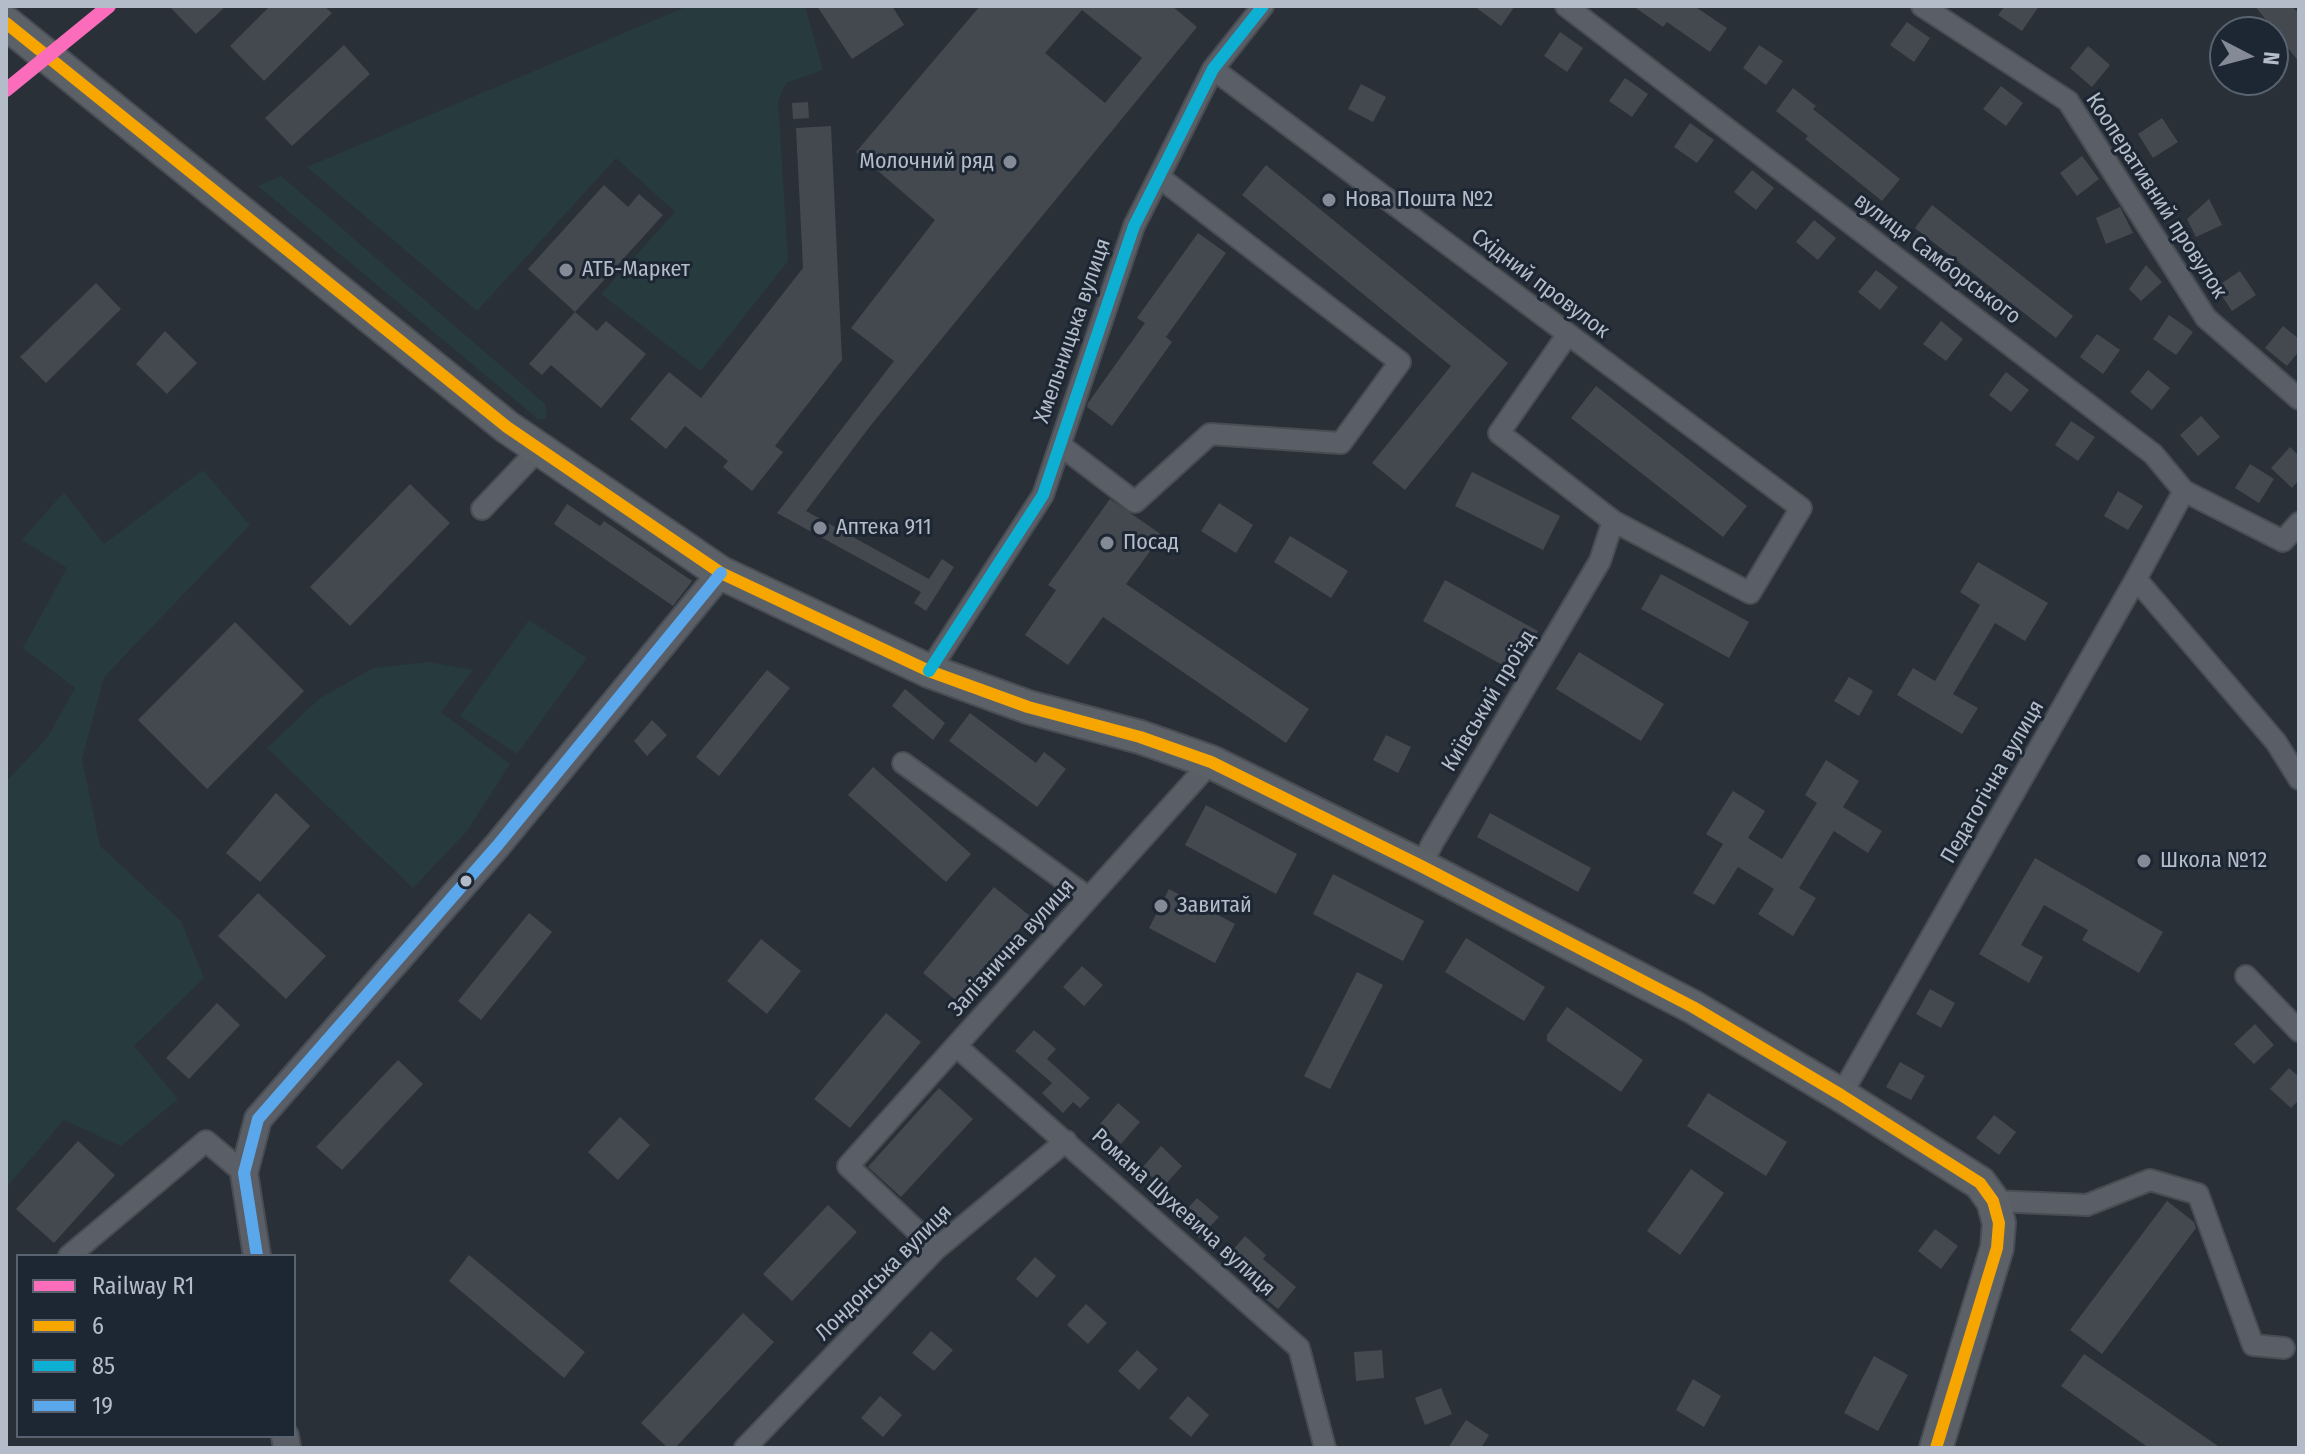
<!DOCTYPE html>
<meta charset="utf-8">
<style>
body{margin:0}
#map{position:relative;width:2305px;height:1454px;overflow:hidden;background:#2a3038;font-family:"Fira Sans Condensed",sans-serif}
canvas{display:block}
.frame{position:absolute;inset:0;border:8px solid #b4bcc9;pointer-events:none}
.legend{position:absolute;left:16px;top:1254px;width:280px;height:184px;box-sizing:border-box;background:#1d2633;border:2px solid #59626f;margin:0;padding:10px 14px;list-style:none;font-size:24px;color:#b4bcc9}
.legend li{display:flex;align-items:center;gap:16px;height:40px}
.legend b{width:40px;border:2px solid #59626f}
.north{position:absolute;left:2209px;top:16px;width:80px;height:80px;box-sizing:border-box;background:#1d2633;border:2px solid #59626f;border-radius:50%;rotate:96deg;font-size:22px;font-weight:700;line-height:32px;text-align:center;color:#b4bcc9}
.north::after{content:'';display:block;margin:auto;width:28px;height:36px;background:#848b96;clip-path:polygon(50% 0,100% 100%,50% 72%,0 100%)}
</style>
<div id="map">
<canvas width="2305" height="1454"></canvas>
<div class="frame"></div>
<ul class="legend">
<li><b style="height:10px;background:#fb6dba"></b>Railway R1</li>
<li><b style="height:10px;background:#f7a600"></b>6</li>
<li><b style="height:10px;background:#0dafd3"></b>85</li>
<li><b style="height:10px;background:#5aa8eb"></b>19</li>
</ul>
<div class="north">N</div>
</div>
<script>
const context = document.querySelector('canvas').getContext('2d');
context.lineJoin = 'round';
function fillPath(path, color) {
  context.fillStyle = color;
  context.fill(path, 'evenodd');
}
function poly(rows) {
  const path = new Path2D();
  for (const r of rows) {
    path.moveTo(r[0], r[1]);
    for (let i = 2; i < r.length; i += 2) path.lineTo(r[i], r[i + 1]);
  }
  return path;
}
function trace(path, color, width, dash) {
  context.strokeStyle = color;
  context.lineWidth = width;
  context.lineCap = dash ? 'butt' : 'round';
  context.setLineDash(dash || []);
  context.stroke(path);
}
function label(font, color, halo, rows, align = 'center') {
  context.font = font + ' "Fira Sans Condensed",sans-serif';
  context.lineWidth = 6;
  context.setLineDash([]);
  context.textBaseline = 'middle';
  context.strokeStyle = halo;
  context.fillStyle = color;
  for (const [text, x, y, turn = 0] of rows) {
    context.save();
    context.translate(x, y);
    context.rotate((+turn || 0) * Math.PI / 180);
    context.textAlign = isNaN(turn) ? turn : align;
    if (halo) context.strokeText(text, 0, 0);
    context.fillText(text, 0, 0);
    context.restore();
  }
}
fillPath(poly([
 [688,6,805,6,823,70,786,83,778,101,788,261,701,371,601,294,675,212,616,158,477,311,307,167],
 [281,176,545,404,547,416,544,419,538,419,258,186],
 [203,470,250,525,104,677,82,759,100,846,181,921,204,978,134,1046,178,1099,121,1146,64,1120,6,1188,6,782,47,738,75,688,23,648,67,568,22,540,64,492,104,544],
 [529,620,587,658,517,754,460,716],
 [429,662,473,670,441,712,510,764,467,831,413,888,267,748,319,699,373,668]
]), '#273a3e');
fillPath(poly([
 [169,6,226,6,196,34],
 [270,6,324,6,332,13,264,81,230,46],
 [817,6,892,6,904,25,852,59],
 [980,6,1172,6,1197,27,871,425,806,511,929,579,942,559,954,567,926,611,914,603,921,592,777,513,894,361,851,328,935,220,856,152],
 [1082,10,1142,58,1105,103,1045,53],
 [1474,6,1515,6,1501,26],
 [1633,6,1694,6,1727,28,1710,52,1667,22,1663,27],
 [2005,6,2039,6,2022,31,1998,15],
 [2255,6,2292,6,2299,14,2299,62],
 [1907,22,1930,38,1914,62,1890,45],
 [1560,32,1583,48,1567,72,1544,56],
 [344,45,370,74,292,146,265,118],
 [1759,45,1783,61,1766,85,1743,68],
 [2088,46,2110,65,2092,87,2070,68],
 [1625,78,1648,94,1632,117,1609,101],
 [1361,84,1386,97,1373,122,1348,109],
 [2001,86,2023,103,2006,126,1983,109],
 [1793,88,1816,106,1813,109,1900,179,1882,201,1805,139,1808,136,1776,111],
 [808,102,809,118,793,119,792,103],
 [2162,118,2178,142,2153,158,2138,134],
 [1690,123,1714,140,1697,163,1674,147],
 [831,126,842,360,775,446,783,452,752,491,723,467,728,461,685,426,666,449,630,419,669,372,701,398,803,268,796,128],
 [2082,156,2099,179,2077,196,2060,173],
 [1266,165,1508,363,1405,490,1372,463,1451,366,1242,195],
 [1752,170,1774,188,1756,210,1734,192],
 [604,185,628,207,639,194,663,215,575,312,528,269],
 [2209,199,2222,225,2196,237,2187,219],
 [1932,205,2073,316,2056,338,1915,228],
 [2120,207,2133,233,2106,244,2096,218],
 [1814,220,1836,238,1818,260,1796,242],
 [1198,233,1226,253,1166,337,1172,342,1112,426,1087,407,1088,403,1145,323,1137,318],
 [2146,265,2162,282,2141,301,2129,289],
 [1876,270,1898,287,1880,310,1858,292],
 [2240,271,2256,295,2232,311,2216,287],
 [96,283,121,309,46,383,20,357],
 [575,312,597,331,606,321,646,354,601,408,551,365,542,375,529,364],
 [2169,315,2193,332,2176,355,2153,339],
 [1941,321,1963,339,1946,361,1923,344],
 [2283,326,2299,339,2299,351,2287,366,2265,348],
 [165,331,197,363,167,394,136,364],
 [2097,334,2120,350,2103,374,2080,357],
 [2148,370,2170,388,2152,410,2130,392],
 [2006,372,2029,390,2011,412,1989,395],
 [1596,386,1747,506,1723,537,1571,418],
 [2201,416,2220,437,2198,456,2180,435],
 [2071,421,2095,437,2078,461,2055,445],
 [2290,447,2299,456,2299,480,2292,488,2271,468],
 [2250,464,2274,479,2259,503,2235,488],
 [1472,472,1560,516,1543,550,1455,506],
 [410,484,450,523,350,626,310,587],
 [2118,491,2143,506,2128,530,2104,516],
 [1110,499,1162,535,1126,584,1309,709,1286,743,1103,617,1068,665,1025,635,1056,590,1048,585],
 [1219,503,1253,525,1236,553,1201,531],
 [567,504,600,526,604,521,692,581,673,606,554,524],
 [1290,536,1348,571,1331,598,1274,562],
 [1978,562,2048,603,2025,641,1995,623,1953,694,1978,708,1962,734,1897,695,1913,668,1935,681,1980,605,1960,592],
 [1661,574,1749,622,1729,658,1641,609],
 [1445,580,1538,631,1515,672,1423,621],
 [235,622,304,691,207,789,138,720],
 [1579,652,1664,704,1641,741,1556,689],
 [767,670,790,688,719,776,696,757],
 [1849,677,1873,691,1859,716,1834,701],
 [905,689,945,723,933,740,892,706],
 [970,713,1036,763,1044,752,1066,769,1037,807,949,741],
 [652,720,667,735,647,756,634,741],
 [1386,735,1411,747,1398,773,1373,760],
 [1826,760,1859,781,1843,807,1882,831,1868,853,1834,831,1799,888,1816,898,1793,936,1758,914,1774,889,1738,867,1714,905,1693,893,1723,844,1706,834,1733,791,1765,811,1748,838,1782,859,1817,803,1805,795],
 [873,767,971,854,946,882,848,795],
 [276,793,310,826,260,882,226,853],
 [1206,805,1297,854,1276,894,1185,845],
 [1490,813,1591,868,1578,892,1477,837],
 [2035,858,2163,932,2139,973,2082,940,2088,930,2044,905,2021,945,2043,957,2029,983,1979,954],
 [1333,874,1424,921,1403,961,1313,914],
 [994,887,1030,916,958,1002,923,973],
 [1169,889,1235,924,1215,963,1149,928],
 [258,893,326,956,286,999,218,936],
 [529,913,552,932,481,1020,458,1001],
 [1466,938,1545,987,1524,1021,1445,972],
 [761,939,801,971,767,1014,727,981],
 [1082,966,1103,985,1084,1006,1063,987],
 [1357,972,1383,985,1330,1089,1304,1076],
 [1930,989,1955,1003,1941,1028,1916,1014],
 [217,1003,240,1025,189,1079,166,1058],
 [1567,1007,1643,1060,1621,1092,1547,1041,1547,1035],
 [886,1013,921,1042,850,1128,814,1099],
 [2255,1024,2274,1045,2254,1064,2234,1044],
 [1034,1030,1056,1049,1047,1059,1090,1098,1080,1108,1073,1102,1063,1113,1042,1093,1052,1083,1015,1051],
 [398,1060,423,1084,342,1170,316,1147],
 [1900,1062,1925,1076,1911,1100,1886,1087],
 [2289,1068,2299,1077,2299,1100,2291,1108,2270,1089],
 [939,1088,973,1119,901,1197,868,1167],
 [1708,1093,1787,1142,1766,1176,1687,1126],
 [1118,1103,1140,1122,1121,1144,1100,1124],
 [1994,1115,2016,1132,1999,1155,1976,1138],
 [620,1117,650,1145,618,1180,588,1152],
 [78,1141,115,1175,54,1243,16,1209],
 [1161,1146,1182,1166,1163,1187,1142,1168],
 [1691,1169,1724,1193,1680,1255,1647,1231],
 [1197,1198,1219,1217,1199,1238,1178,1219],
 [2167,1201,2194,1222,2196,1228,2102,1354,2070,1330],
 [828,1205,857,1232,792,1301,763,1274],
 [1935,1229,1958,1246,1941,1269,1918,1251],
 [1245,1236,1266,1255,1263,1259,1296,1287,1278,1309,1256,1291,1259,1287,1226,1258],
 [469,1255,585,1352,564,1378,449,1281],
 [1035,1257,1056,1276,1037,1298,1016,1279],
 [1086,1304,1107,1323,1088,1344,1067,1325],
 [743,1313,774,1342,675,1448,668,1448,641,1423],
 [931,1331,953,1350,934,1371,912,1353],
 [1137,1350,1158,1369,1139,1390,1118,1371],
 [1382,1350,1384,1378,1356,1381,1354,1352],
 [2084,1354,2221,1448,2149,1448,2061,1386],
 [1874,1356,1908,1375,1878,1431,1844,1413],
 [1693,1379,1721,1396,1704,1427,1676,1410],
 [1441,1388,1452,1414,1425,1425,1415,1398],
 [880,1396,902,1415,883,1437,861,1418],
 [1188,1396,1209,1415,1191,1437,1169,1418],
 [1466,1420,1489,1435,1481,1448,1448,1448]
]), '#444950');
const minor = poly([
 [1566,6,2153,454,2184,491,2283,541,2299,523],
 [1922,6,2068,101,2206,318,2299,399],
 [1213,69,1801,508,1750,593,1613,521],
 [1060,445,1135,502,1210,434,1341,443,1400,362,1159,177],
 [482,509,539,449],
 [2136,579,2276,742,2299,779],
 [929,671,1043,495,1134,226,1213,69,1263,6],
 [903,763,1089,898],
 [1421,866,1433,842,1600,561,1613,521,1499,433,1568,334],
 [2246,976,2299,1031],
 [956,1046,1299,1348,1325,1448],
 [1841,1095,2136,579,2184,491],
 [1993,1201,2087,1205,2150,1180,2198,1194,2253,1345,2284,1348],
 [936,1249,848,1166,1211,762],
 [69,1256,206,1141,244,1173],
 [745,1448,936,1249,1066,1141]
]);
const tertiary = poly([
 [257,1256,244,1173,258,1119,497,846,721,573],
 [285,1436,287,1448]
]);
const primary = poly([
 [6,23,507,427,721,573,929,671,1028,707,1140,737,1211,762,1421,866,1693,1007,1841,1095,1980,1183,1993,1201,1999,1223,1997,1248,1936,1448]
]);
trace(minor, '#484c53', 24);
trace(tertiary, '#484c53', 30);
trace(primary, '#484c55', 36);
trace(minor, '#5a5e66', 20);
trace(tertiary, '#5a5e66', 26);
trace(primary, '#5c6168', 32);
trace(poly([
 [6,23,507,427,721,573,929,671,1028,707,1140,737,1211,762,1421,866,1693,1007,1841,1095,1980,1183,1993,1201,1999,1223,1997,1248,1936,1448]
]), '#f7a600', 12);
trace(poly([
 [929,671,1043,495,1134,226,1213,69,1263,6]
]), '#0dafd3', 12);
trace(poly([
 [257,1256,244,1173,258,1119,497,846,721,573]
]), '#5aa8eb', 12);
trace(poly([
 [6,90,109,6]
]), '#fb6dba', 14);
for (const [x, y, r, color] of [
 [1010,162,8,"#848b96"],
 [1329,200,8,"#848b96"],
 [566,270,8,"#848b96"],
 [820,528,8,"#848b96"],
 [1107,543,8,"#848b96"],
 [2144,861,8,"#848b96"],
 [466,881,7,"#b4bcc9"],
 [1161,906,8,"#848b96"]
]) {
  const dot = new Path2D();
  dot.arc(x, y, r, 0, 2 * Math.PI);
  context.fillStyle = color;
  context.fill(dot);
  trace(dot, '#1d2633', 3);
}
label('22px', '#b4bcc9', '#1d2633', [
 ["Молочний ряд",994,162,"right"],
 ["Нова Пошта №2",1345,200],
 ["АТБ-Маркет",582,270],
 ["Аптека 911",836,528],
 ["Посад",1123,543],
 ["Школа №12",2160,861],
 ["Завитай",1177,906]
], 'left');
label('22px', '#b4bcc9', '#1d2633', [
 ["Кооперативний провулок",2156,196,57],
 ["вулиця Самборського",1937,259,37],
 ["Східний провулок",1540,284,37],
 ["Хмельницька вулиця",1073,331,-71],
 ["Київський проїзд",1489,701,-59],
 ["Педагогічна вулиця",1993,782,-60],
 ["Залізнична вулиця",1012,948,-48],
 ["Романа Шухевича вулиця",1183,1213,42],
 ["Лондонська вулиця",884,1273,-45]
]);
</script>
